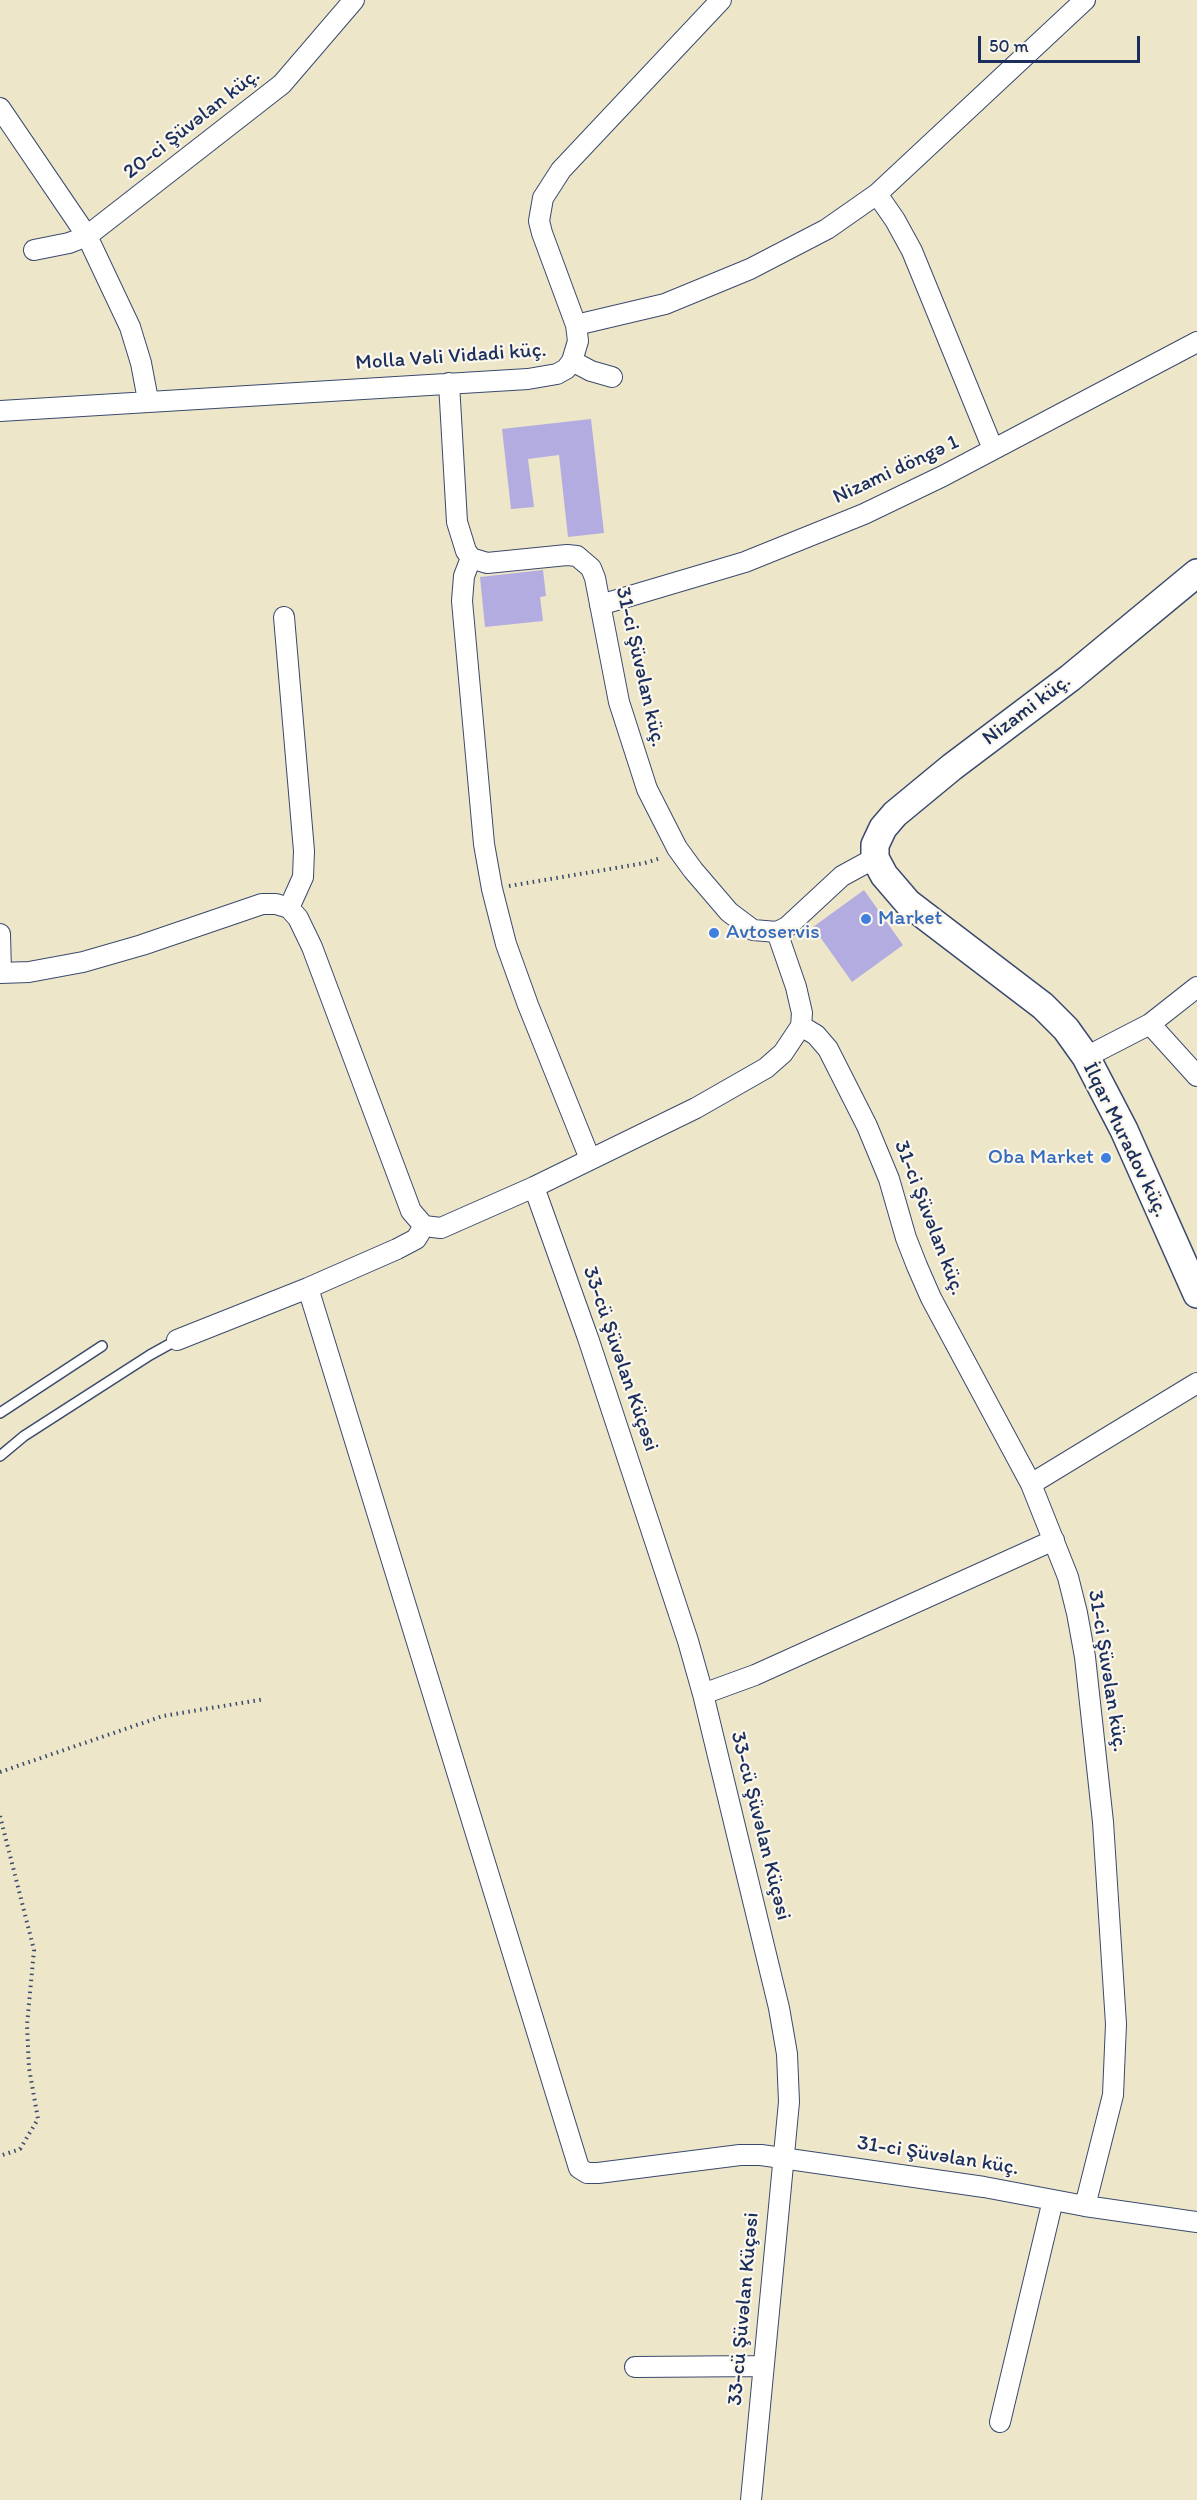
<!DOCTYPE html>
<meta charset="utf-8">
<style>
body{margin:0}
#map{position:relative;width:1197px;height:2500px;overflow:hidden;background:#ede6c8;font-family:Itim,sans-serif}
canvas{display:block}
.scale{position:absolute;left:978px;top:36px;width:162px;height:27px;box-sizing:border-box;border:3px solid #1b2f5e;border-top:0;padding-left:8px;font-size:18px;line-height:21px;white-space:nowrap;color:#1b2f5e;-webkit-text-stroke:4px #fbf7ec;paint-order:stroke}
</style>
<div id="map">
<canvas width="1197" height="2500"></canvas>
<div class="scale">50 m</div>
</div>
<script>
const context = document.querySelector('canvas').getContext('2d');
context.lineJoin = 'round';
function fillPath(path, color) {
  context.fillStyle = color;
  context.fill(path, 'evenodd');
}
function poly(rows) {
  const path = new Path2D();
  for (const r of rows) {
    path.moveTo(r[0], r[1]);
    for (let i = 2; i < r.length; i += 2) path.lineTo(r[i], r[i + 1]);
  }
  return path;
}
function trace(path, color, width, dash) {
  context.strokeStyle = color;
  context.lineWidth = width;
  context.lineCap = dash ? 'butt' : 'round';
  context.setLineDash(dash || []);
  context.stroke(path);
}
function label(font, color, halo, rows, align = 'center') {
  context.font = font + ' Itim,sans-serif';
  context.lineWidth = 4.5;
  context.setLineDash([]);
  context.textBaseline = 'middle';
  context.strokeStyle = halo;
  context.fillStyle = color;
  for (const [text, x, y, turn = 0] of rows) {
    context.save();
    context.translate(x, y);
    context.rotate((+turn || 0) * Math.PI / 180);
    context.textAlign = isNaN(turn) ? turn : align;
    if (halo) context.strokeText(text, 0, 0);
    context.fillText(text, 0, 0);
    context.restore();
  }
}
fillPath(poly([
 [591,419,604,533,568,537,559,455,528,459,534,507,511,509,502,429],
 [543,570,546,596,540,597,543,621,485,627,480,577],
 [864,890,903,945,852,982,813,927]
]), '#b3ace1');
const lane = poly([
 [0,1413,102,1346],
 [0,1456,24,1436,150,1355,177,1340]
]);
const street = poly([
 [0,108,87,236,130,327,141,363,148,400],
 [877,194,895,220,912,251,993,449],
 [34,250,69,243,87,236,282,84,354,0],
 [576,325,665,304,750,269,827,229,877,194,1085,0],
 [572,361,591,371,612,377],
 [449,383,457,522,466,551,471,558,487,563,567,555,577,556,591,568,595,578,619,702,647,789,677,848,693,870,729,912,753,930,777,932,787,927,842,876,875,858],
 [0,411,528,379,557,374,566,369,572,361,578,341,576,325,542,233,539,221,543,198,561,170,721,0],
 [471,558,464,576,462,601,484,844,492,889,506,944,528,1005,590,1159],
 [600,605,745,562,864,514,943,476,1197,342],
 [284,617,304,851,303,877,289,908],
 [0,934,1,973],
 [0,973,29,972,83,962,142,945,262,904,276,904,289,908,298,918,312,947,411,1211,424,1226,441,1228,534,1187,696,1108,766,1068,783,1053,801,1026,802,1013,796,987,777,932],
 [1150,1024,1197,1076],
 [801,1026,816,1035,828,1049,867,1126,889,1179,906,1238,917,1266,931,1298,1031,1484,1068,1577,1077,1613,1085,1657,1103,1822,1116,2024,1113,2095,1085,2206],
 [1086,1057,1150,1024,1197,987],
 [534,1187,588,1338,688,1641,703,1694,779,2008,787,2054,789,2102,751,2500],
 [308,1288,579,2168,587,2173,598,2173,740,2155,761,2155,984,2187,1085,2206,1197,2222],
 [177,1340,308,1288,397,1249,416,1239,424,1226],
 [1031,1484,1197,1383],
 [703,1694,755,1675,1054,1540],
 [635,2367,762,2366],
 [1000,2422,1053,2200]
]);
const secondary = poly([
 [1197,573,1070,678,952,767,895,814,883,828,875,845,875,858,884,875,908,903,1043,1006,1066,1029,1086,1057,1124,1130,1197,1294]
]);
trace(lane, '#3a4a6e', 12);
trace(street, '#3a4a6e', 22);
trace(secondary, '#3a4a6e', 30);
trace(poly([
 [509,886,645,863,661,858],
 [0,1772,163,1716,265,1699],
 [0,1816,34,1950,27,2025,29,2068,38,2119,20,2149,0,2156]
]), '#3a4a6e', 4, [1.5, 4.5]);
trace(lane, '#fff', 9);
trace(street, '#fff', 20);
trace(secondary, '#fff', 27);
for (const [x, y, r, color] of [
 [866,919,6,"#3f7fe0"],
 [714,933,6,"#3f7fe0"],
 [1106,1158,6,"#3f7fe0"]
]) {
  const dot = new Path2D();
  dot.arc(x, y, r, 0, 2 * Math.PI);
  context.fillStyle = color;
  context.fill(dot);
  trace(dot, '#fbf7ec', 2);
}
label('21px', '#1b2f5e', '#fbf7ec', [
 ["20-ci Şüvəlan küç.",192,124,-38],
 ["Molla Vəli Vidadi küç.",451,357,-4],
 ["Nizami döngə 1",896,470,-25],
 ["31-ci Şüvəlan küç.",640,667,77],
 ["Nizami küç.",1027,710,-37],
 ["İlqar Muradov küç.",1125,1140,64],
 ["31-ci Şüvəlan küç.",929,1218,69],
 ["33-cü Şüvəlan Küçəsi",620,1359,71],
 ["31-ci Şüvəlan küç.",1107,1671,81],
 ["33-cü Şüvəlan Küçəsi",760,1826,76],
 ["31-ci Şüvəlan küç.",938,2156,9],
 ["33-cü Şüvəlan Küçəsi",744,2309,-85]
]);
label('21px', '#366cbe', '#fbf7ec', [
 ["Market",878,919],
 ["Avtoservis",726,933],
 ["Oba Market",1094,1158,"right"]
], 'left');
</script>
